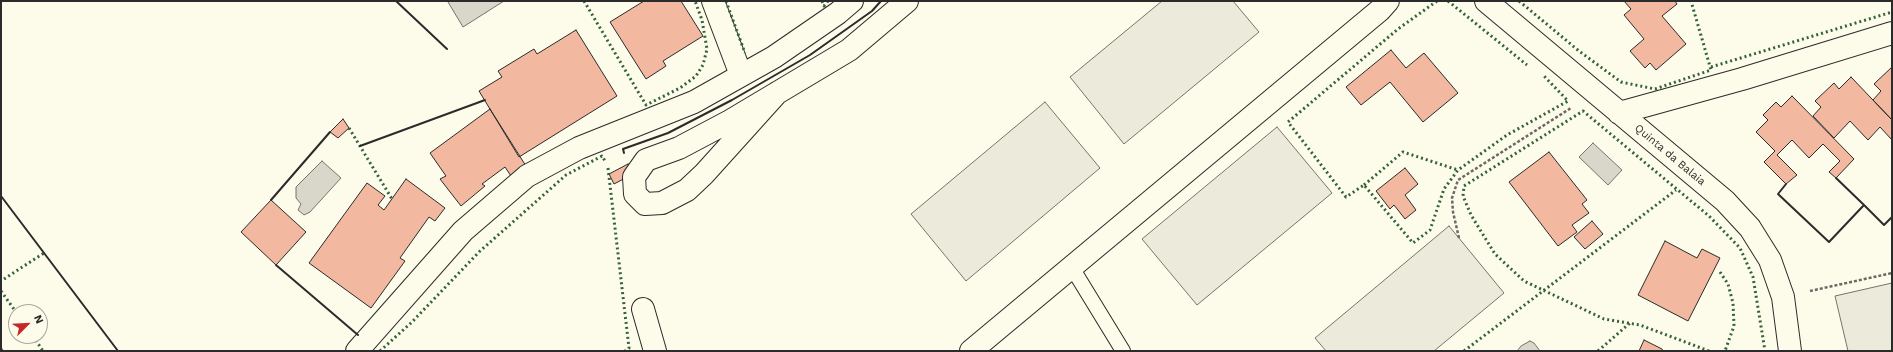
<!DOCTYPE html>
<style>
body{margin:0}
#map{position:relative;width:1893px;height:352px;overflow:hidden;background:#fdfbea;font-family:"Work Sans",sans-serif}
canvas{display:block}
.frame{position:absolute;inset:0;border:2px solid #2b2b2b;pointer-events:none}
.north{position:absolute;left:8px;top:304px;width:40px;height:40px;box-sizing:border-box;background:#fdfbea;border:1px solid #a9a89e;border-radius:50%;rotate:66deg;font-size:11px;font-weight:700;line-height:16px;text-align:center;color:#2b2b2b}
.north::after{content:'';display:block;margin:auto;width:14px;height:18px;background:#c62828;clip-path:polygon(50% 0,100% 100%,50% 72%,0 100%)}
</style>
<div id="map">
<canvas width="1893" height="352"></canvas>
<div class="frame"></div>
<div class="north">N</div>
</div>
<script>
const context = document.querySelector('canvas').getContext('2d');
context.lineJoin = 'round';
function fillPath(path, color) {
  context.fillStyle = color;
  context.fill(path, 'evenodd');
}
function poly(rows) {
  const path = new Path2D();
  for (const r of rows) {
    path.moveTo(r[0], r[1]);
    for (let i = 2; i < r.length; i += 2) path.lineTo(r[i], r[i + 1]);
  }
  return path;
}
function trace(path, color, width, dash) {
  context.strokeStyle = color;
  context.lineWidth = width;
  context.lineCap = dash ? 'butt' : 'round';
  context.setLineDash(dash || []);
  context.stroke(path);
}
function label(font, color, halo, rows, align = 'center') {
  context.font = font + ' "Work Sans",sans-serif';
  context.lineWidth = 3;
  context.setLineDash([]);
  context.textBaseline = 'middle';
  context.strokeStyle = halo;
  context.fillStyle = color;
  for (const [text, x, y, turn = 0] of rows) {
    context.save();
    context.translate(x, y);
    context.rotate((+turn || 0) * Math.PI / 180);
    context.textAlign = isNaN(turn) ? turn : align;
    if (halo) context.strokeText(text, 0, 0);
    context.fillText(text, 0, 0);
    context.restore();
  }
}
const green = poly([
 [1162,1,1233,1,1259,32,1124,144,1070,77,1162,1],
 [1045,102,1100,168,966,281,911,214,1045,102],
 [1277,127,1332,193,1197,305,1142,239,1277,127],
 [1449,226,1504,293,1434,351,1326,351,1315,338,1449,226],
 [1892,283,1892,351,1848,351,1835,296,1892,283]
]);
fillPath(green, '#ecebdb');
trace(green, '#74746e', 1);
const water = poly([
 [450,1,504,1,463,27,448,2,450,1],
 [1593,143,1622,170,1608,185,1579,157,1593,143],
 [322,161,341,178,310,212,304,215,298,210,301,204,296,198,296,187,322,161],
 [1530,341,1534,343,1540,351,1517,351,1521,346,1530,341]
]);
fillPath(water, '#d8d7c9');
trace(water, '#74746e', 1);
const building = poly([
 [644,1,681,1,703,36,663,61,666,66,646,79,610,22,644,1],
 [1624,1,1675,1,1677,4,1662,16,1686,44,1656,70,1650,63,1645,68,1630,51,1644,39,1624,15,1631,9,1624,1],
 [576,30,617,96,519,157,479,91,502,77,498,71,534,49,537,54,576,30],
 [1391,50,1406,68,1424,53,1458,93,1423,122,1390,82,1361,105,1346,87,1391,50],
 [1892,67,1892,120,1873,100,1881,91,1874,84,1892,67],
 [1851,77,1892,120,1892,140,1880,127,1868,140,1850,121,1834,138,1813,116,1821,107,1815,101,1834,83,1839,89,1851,77],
 [1792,96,1854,159,1836,178,1829,172,1840,161,1823,144,1809,158,1792,140,1777,155,1797,175,1786,184,1764,162,1775,151,1756,132,1768,120,1763,115,1776,102,1781,107,1792,96],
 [490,109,526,166,511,176,505,167,482,184,485,186,461,206,440,179,446,176,430,153,490,109],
 [343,119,349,128,338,138,330,132,343,119],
 [1549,152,1587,200,1582,204,1589,213,1572,225,1577,232,1558,246,1509,182,1549,152],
 [628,164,633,174,614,184,609,174,628,164],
 [1405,168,1418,184,1405,195,1416,210,1405,219,1394,205,1390,209,1376,191,1405,168],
 [406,179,445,208,435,221,429,217,400,258,405,261,371,308,309,263,367,183,385,196,378,205,384,210,406,179],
 [271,200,306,232,276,265,241,232,271,200],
 [1592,221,1603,234,1585,249,1574,237,1592,221],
 [1665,241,1697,258,1702,249,1720,258,1688,321,1638,295,1665,241],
 [1644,340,1662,349,1663,351,1639,351,1644,340]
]);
fillPath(building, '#f2b8a0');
trace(building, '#2b2b2b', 1);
const lane = poly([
 [1071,266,1123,351]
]);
const street = poly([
 [713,1,741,75],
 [1486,1,1725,201,1750,228,1770,260,1783,297,1790,351],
 [777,93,704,174,687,190,662,203,645,204,635,194,634,177,646,160,679,148,730,121,777,93,849,50,907,1],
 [1619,113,1742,79,1892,33],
 [643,309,655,351],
 [357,351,463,231,527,176,579,148,694,102,774,57,838,13,852,1],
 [971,351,1380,10,1388,1]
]);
trace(lane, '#2b2b2b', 16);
trace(street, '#2b2b2b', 24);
trace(poly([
 [1459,238,1453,212,1452,198,1458,180,1571,108],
 [1810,291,1892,273]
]), '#6a6964', 2.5, [3, 2]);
trace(lane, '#fdfbea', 14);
trace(street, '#fdfbea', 22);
trace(poly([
 [584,1,646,105,680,88,696,76,703,65,707,49,702,20,695,1],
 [726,1,745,53],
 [822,1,824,6,828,1],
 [1437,1,1398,29,1288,122,1346,197,1364,185,1413,243,1430,230,1444,189,1458,170,1507,135,1568,101,1544,76],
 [1448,1,1527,65],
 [1519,1,1579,51,1621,82,1655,89,1711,70,1691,1],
 [1711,67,1892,12],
 [349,128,392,199],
 [608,168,629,348,625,351],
 [1364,185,1403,152,1458,170],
 [1720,272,1728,284,1733,303,1734,326,1725,351],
 [4,279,44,253],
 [1,291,16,312],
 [33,336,43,351],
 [1,349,2,351],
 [380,351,412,322,479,252,566,175,602,156,605,161],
 [1464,351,1676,190],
 [1598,351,1630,323],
 [1709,351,1640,325,1604,319,1524,281,1495,254,1471,215,1463,196,1464,186,1583,111,1709,216,1740,248,1753,277,1765,351]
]), '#34623c', 3, [2, 3]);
trace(poly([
 [396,1,447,49],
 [360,146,485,100],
 [624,153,623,149,668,133,732,100,810,55,872,11,881,1],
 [1786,184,1778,194,1829,242,1864,205,1836,178],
 [1,196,118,351],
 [271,200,330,132],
 [1864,205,1884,225,1892,217],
 [276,265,358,335]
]), '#2b2b2b', 2);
label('11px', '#2b2b2b', '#fdfbea', [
 ["Quinta da Balaia",1670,155,40]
]);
</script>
